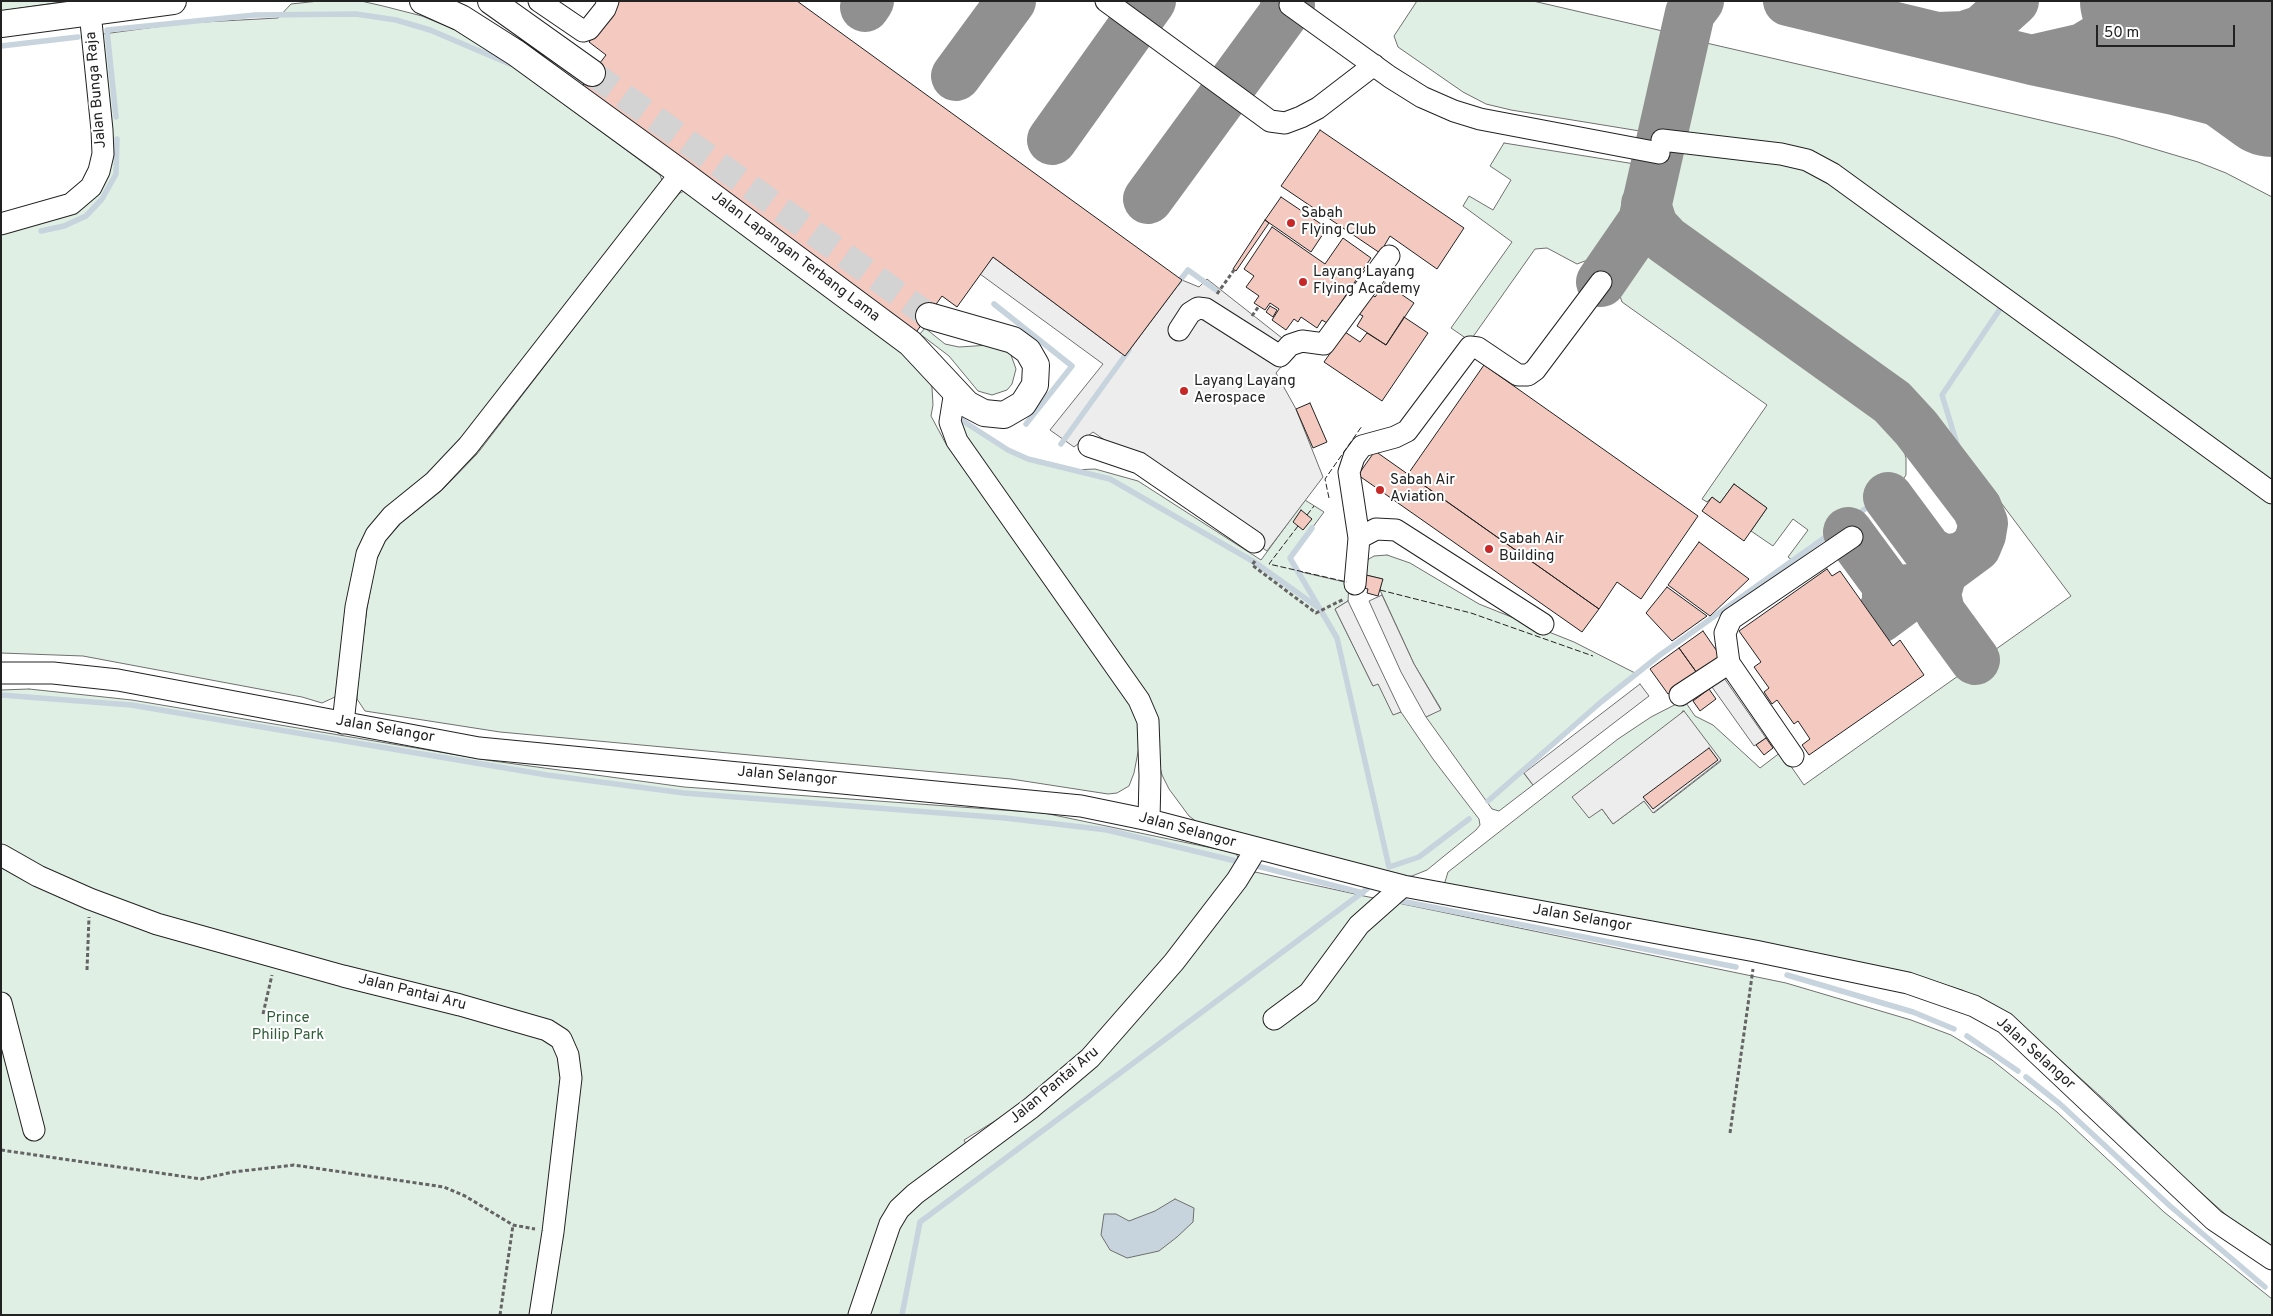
<!DOCTYPE html>
<style>
body{margin:0}
#map{position:relative;width:2273px;height:1316px;overflow:hidden;background:#fff;font-family:Overpass,sans-serif}
canvas{display:block}
.frame{position:absolute;inset:0;border:2px solid #222;pointer-events:none}
.scale{position:absolute;left:2096px;top:25px;width:139px;height:22px;box-sizing:border-box;border:2px solid #222;border-top:0;padding-left:6px;font-size:15px;line-height:18px;white-space:nowrap;color:#222;-webkit-text-stroke:4px #fff;paint-order:stroke}
</style>
<div id="map">
<canvas width="2273" height="1316"></canvas>
<div class="frame"></div>
<div class="scale">50 m</div>
</div>
<script>
const context = document.querySelector('canvas').getContext('2d');
context.lineJoin = 'round';
function fillPath(path, color) {
  context.fillStyle = color;
  context.fill(path, 'evenodd');
}
function poly(rows) {
  const path = new Path2D();
  for (const r of rows) {
    path.moveTo(r[0], r[1]);
    for (let i = 2; i < r.length; i += 2) path.lineTo(r[i], r[i + 1]);
  }
  return path;
}
function trace(path, color, width, dash) {
  context.strokeStyle = color;
  context.lineWidth = width;
  context.lineCap = dash ? 'butt' : 'round';
  context.setLineDash(dash || []);
  context.stroke(path);
}
function label(font, color, halo, rows, align = 'center') {
  context.font = font + ' Overpass,sans-serif';
  context.lineWidth = 4;
  context.setLineDash([]);
  context.textBaseline = 'middle';
  context.strokeStyle = halo;
  context.fillStyle = color;
  for (const [text, x, y, turn = 0] of rows) {
    context.save();
    context.translate(x, y);
    context.rotate((+turn || 0) * Math.PI / 180);
    context.textAlign = isNaN(turn) ? turn : align;
    if (halo) context.strokeText(text, 0, 0);
    context.fillText(text, 0, 0);
    context.restore();
  }
}
const green = poly([
 [1,1,68,1,1,11,1,1],
 [319,1,361,1,383,6,422,16,451,28,482,44,660,175,662,180,483,413,438,464,378,518,362,539,353,574,340,681,335,697,322,703,302,697,83,656,1,653,1,230,76,208,108,130,103,34,185,23,278,18,291,4,319,1],
 [1417,1,1533,1,1667,32,1665,52,1646,132,1511,110,1486,104,1463,92,1398,47,1394,36,1417,1],
 [1702,42,2114,137,2198,162,2226,173,2272,197,2272,487,1834,171,1679,136,1702,42],
 [1504,143,1635,164,1633,187,1625,211,1611,237,1593,258,1577,264,1547,248,1535,249,1470,341,1451,328,1512,242,1463,206,1469,196,1493,210,1511,180,1490,166,1504,143],
 [1676,145,1805,163,2272,498,2272,1248,2234,1222,2178,1172,2110,1105,2036,1038,1994,1006,1962,990,1910,974,1444,885,1448,872,1618,739,1651,717,1684,700,1695,716,1713,725,1760,768,1781,752,1804,785,2071,596,1957,444,1952,445,1944,432,1912,399,1690,243,1664,220,1661,205,1676,145],
 [1683,711,1721,761,1654,813,1644,801,1613,824,1602,809,1683,711],
 [686,190,884,335,929,381,932,387,933,405,931,416,946,444,1128,697,1138,723,1139,747,1134,773,1129,786,1117,793,1108,794,1011,779,500,732,365,711,357,699,357,685,367,608,376,560,385,541,401,523,441,491,477,454,667,207,680,193,686,190],
 [1640,250,1652,251,1681,270,1893,424,1902,443,1906,458,1906,475,1900,484,1793,561,1788,557,1808,530,1793,519,1773,546,1751,531,1767,508,1734,484,1720,503,1712,497,1707,502,1702,499,1767,405,1622,302,1619,293,1622,277,1629,260,1640,250],
 [925,328,945,344,959,347,990,345,1005,349,1011,355,1016,369,1012,384,1007,390,992,395,978,391,949,356,920,334,925,328],
 [963,421,1008,450,1028,459,1072,470,1095,469,1138,481,1261,560,1305,500,1324,512,1290,558,1297,571,1349,583,1348,601,1335,609,1373,686,1378,683,1393,714,1401,712,1433,759,1479,819,1480,825,1476,830,1427,870,1412,876,1402,877,1201,825,1189,816,1169,789,1162,775,1157,756,1155,731,959,425,963,421],
 [1387,555,1410,563,1479,604,1574,642,1637,674,1522,771,1533,785,1499,811,1492,809,1426,717,1441,709,1414,664,1380,590,1382,579,1366,575,1367,560,1374,556,1387,555],
 [29,689,132,700,493,761,684,787,1044,813,1236,853,1239,860,1170,957,1085,1053,1029,1100,964,1140,973,1158,1182,967,1255,872,1364,896,1786,983,1911,1020,1951,1035,1992,1060,2057,1112,2164,1212,2272,1299,2272,1315,1,1315,1,690,29,689]
]);
fillPath(green, '#e0efe3');
trace(green, '#6f6f6f', 1);
const parking = poly([
 [993,257,1125,356,1182,280,1199,287,1207,279,1296,349,1276,373,1296,409,1323,477,1267,551,1093,432,1074,447,1050,430,1103,364,980,274,993,257],
 [1382,595,1414,664,1441,710,1426,717,1401,672,1369,601,1382,595],
 [1348,601,1401,712,1393,715,1378,684,1373,686,1335,609,1348,601],
 [1724,678,1766,738,1754,746,1712,687,1724,678],
 [1640,684,1649,696,1533,785,1524,773,1640,684],
 [1684,711,1721,760,1653,813,1644,801,1613,824,1602,809,1589,818,1572,797,1684,711]
]);
fillPath(parking, '#ededed');
trace(parking, '#6f6f6f', 1);
const water = poly([
 [1175,1199,1194,1208,1193,1222,1177,1237,1159,1251,1127,1258,1110,1250,1101,1235,1104,1214,1116,1214,1129,1221,1155,1211,1175,1199]
]);
fillPath(water, '#c7d3dd');
trace(water, '#6f6f6f', 1);
trace(poly([
 [1,46,78,37],
 [116,117,107,30,255,15,356,14,396,20,430,30,510,64],
 [41,231,64,226,86,216,102,199,116,174,117,139],
 [1177,284,1188,270,1216,290],
 [994,304,1072,366,1026,424],
 [963,421,1008,450,1028,459,1110,479,1256,563,1316,606],
 [1061,444,1129,350],
 [1957,444,1942,395,2000,309],
 [1312,528,1290,558,1337,638,1389,867,1419,857,1469,819],
 [1,695,131,705,547,775,684,793,1005,818,1107,830,1244,863],
 [1488,801,1601,702,1660,655,1900,484],
 [1253,865,1363,893],
 [1401,901,1736,967],
 [1787,975,1913,1012,1954,1029],
 [1967,1036,2018,1071],
 [2026,1077,2060,1104,2170,1206,2265,1287],
 [902,1315,920,1222,1367,889]
]), '#c7d3dd', 5.5);
trace(poly([
 [1788,1,2032,60,2174,90,2233,105,2272,120],
 [2252,1,2272,26],
 [865,7,869,1],
 [1938,37,1964,36,1982,30,2014,1],
 [2035,59,2083,48,2106,34,2127,17,2139,1],
 [956,76,1011,1],
 [1052,140,1151,1],
 [1148,199,1290,5,1285,1],
 [1646,204,1653,226,1666,240,1892,402,1916,428,1977,508,1983,523,1981,535,1976,547,1880,618,1887,603,1887,585],
 [1601,282,1643,221,1690,13,1699,1],
 [1888,497,1928,551,1941,558,1951,559,1964,556],
 [1848,532,1887,585,1900,590,1920,588],
 [1942,573,1936,594,1940,612,1975,660]
]), '#909090', 50);
trace(poly([
 [2142,1,2272,95]
]), '#909090', 124);
const building = poly([
 [618,1,797,1,1182,280,1125,356,993,257,957,307,942,296,912,338,578,92,606,55,589,42,618,1],
 [1320,130,1464,228,1437,269,1390,236,1380,253,1281,186,1320,130],
 [1281,197,1327,228,1311,252,1265,220,1281,197],
 [1265,220,1269,223,1236,271,1233,269,1265,220],
 [1272,227,1325,264,1343,238,1371,258,1327,323,1322,320,1317,328,1301,317,1298,322,1294,319,1286,330,1272,320,1279,309,1270,303,1265,310,1254,303,1259,296,1246,287,1254,276,1244,269,1272,227],
 [1385,283,1414,303,1386,345,1357,326,1363,316,1357,313,1370,293,1375,297,1385,283],
 [1270,306,1277,310,1273,317,1266,312,1270,306],
 [1404,317,1428,333,1382,401,1324,362,1345,332,1360,342,1367,333,1386,345,1404,317],
 [1484,365,1698,516,1641,599,1617,582,1599,609,1408,474,1484,365],
 [1310,403,1327,442,1313,448,1296,409,1310,403],
 [1375,451,1599,609,1582,632,1358,475,1375,451],
 [1734,484,1767,508,1744,541,1702,511,1712,497,1720,503,1734,484],
 [1301,510,1312,519,1303,530,1293,522,1301,510],
 [1699,542,1749,579,1710,616,1668,585,1699,542],
 [1827,569,1832,576,1840,571,1893,646,1900,640,1924,675,1809,755,1802,745,1810,739,1798,721,1794,724,1777,700,1772,704,1764,692,1769,688,1754,667,1761,662,1739,631,1827,569],
 [1366,575,1383,579,1378,596,1367,593,1368,589,1363,588,1366,575],
 [1667,587,1707,616,1672,641,1646,613,1667,587],
 [1703,631,1721,657,1697,673,1679,648,1703,631],
 [1679,648,1697,673,1668,694,1650,669,1679,648],
 [1709,689,1716,699,1700,711,1693,701,1709,689],
 [1766,738,1773,748,1764,755,1756,745,1766,738],
 [1709,748,1718,760,1653,809,1643,797,1709,748]
]);
fillPath(building, '#f3c9c0');
trace(building, '#222', 1);
trace(poly([
 [592,73,929,316]
]), '#d3d3d3', 26, [26, 13]);
const minor = poly([
 [539,1,583,31,589,29,605,9,608,1],
 [1106,1,1270,121,1285,123,1301,117,1318,108,1374,65],
 [1290,5,1390,77,1422,97,1454,111,1480,119,1659,153],
 [1662,140,1781,154,1807,160,1833,174,2272,493],
 [1,224,71,204,91,187,99,171,103,154,102,130,90,12],
 [1179,330,1190,313,1198,308,1206,309,1280,356,1290,345,1302,341,1324,344,1389,256],
 [955,391,950,422,957,441,1139,700,1148,721,1150,776,1149,820],
 [1089,446,1139,463,1254,542],
 [1359,538,1349,472,1354,457,1362,446,1395,437,1407,431,1470,347,1478,348,1518,375,1528,375,1535,370,1601,282],
 [1355,584,1359,538,1376,529,1396,530,1543,624],
 [1,673,53,673,118,680,479,748,1081,806,1149,820,1403,886,1755,951,1908,983,1974,1006,2005,1023,2214,1220,2272,1259],
 [1680,695,1729,663],
 [343,723,356,607,367,554,376,535,392,516,434,482,468,446,681,173],
 [1793,756,1729,663,1725,633,1731,619,1852,537],
 [1,855,38,876,90,899,157,924,343,976,460,1005,547,1030,561,1039,568,1055,571,1078,553,1232,540,1315],
 [1,1003,34,1130],
 [1274,1019,1309,993,1359,925,1403,886],
 [859,1315,890,1224,899,1209,915,1194,1031,1108,1090,1058,1174,962,1237,880,1256,849]
]);
const major = poly([
 [423,1,461,18,516,53,681,173,910,343,967,404,984,413,1004,415,1023,404,1035,385,1036,365,1028,351,1013,340,929,316],
 [491,1,592,73],
 [1,24,173,1]
]);
trace(minor, '#222', 23);
trace(major, '#222', 28);
trace(poly([
 [1217,294,1234,270],
 [1252,316,1259,306],
 [1255,561,1252,565,1316,613,1344,599],
 [87,970,89,917],
 [263,1014,272,975],
 [1730,1133,1753,969],
 [1,1150,201,1179,233,1172,294,1165,444,1187,465,1196,513,1225,535,1229],
 [500,1315,513,1225]
]), '#646464', 3, [4, 2.5]);
trace(minor, '#fff', 21);
trace(major, '#fff', 26);
trace(poly([
 [1329,498,1325,479,1362,426],
 [1307,515,1314,506],
 [1298,526,1269,564,1347,582],
 [1380,590,1471,613,1593,656]
]), '#222', 1, [6, 2.5]);
for (const [x, y, r, color] of [
 [1291,223,5,"#c62828"],
 [1303,282,5,"#c62828"],
 [1184,391,5,"#c62828"],
 [1380,490,5,"#c62828"],
 [1489,549,5,"#c62828"]
]) {
  const dot = new Path2D();
  dot.arc(x, y, r, 0, 2 * Math.PI);
  context.fillStyle = color;
  context.fill(dot);
  trace(dot, '#fff', 2);
}
label('15px', '#222', '#fff', [
 ["Jalan Bunga Raja",97,90,-95],
 ["Jalan Lapangan Terbang Lama",795,257,37],
 ["Jalan Selangor",385,730,10],
 ["Jalan Selangor",787,777,5],
 ["Jalan Selangor",1187,831,15],
 ["Jalan Selangor",1582,919,10],
 ["Jalan Pantai Aru",412,993,14],
 ["Jalan Selangor",2035,1054,42],
 ["Jalan Pantai Aru",1055,1086,-40]
]);
label('15px', '#222', '#fff', [
 ["Sabah",1301,214],
 ["Flying Club",1301,231],
 ["Layang Layang",1313,273],
 ["Flying Academy",1313,290],
 ["Layang Layang",1194,382],
 ["Aerospace",1194,399],
 ["Sabah Air",1390,481],
 ["Aviation",1390,498],
 ["Sabah Air",1499,540],
 ["Building",1499,557]
], 'left');
label('15px', '#2f5e38', '#fff', [
 ["Prince",288,1019],
 ["Philip Park",288,1036]
]);
</script>
